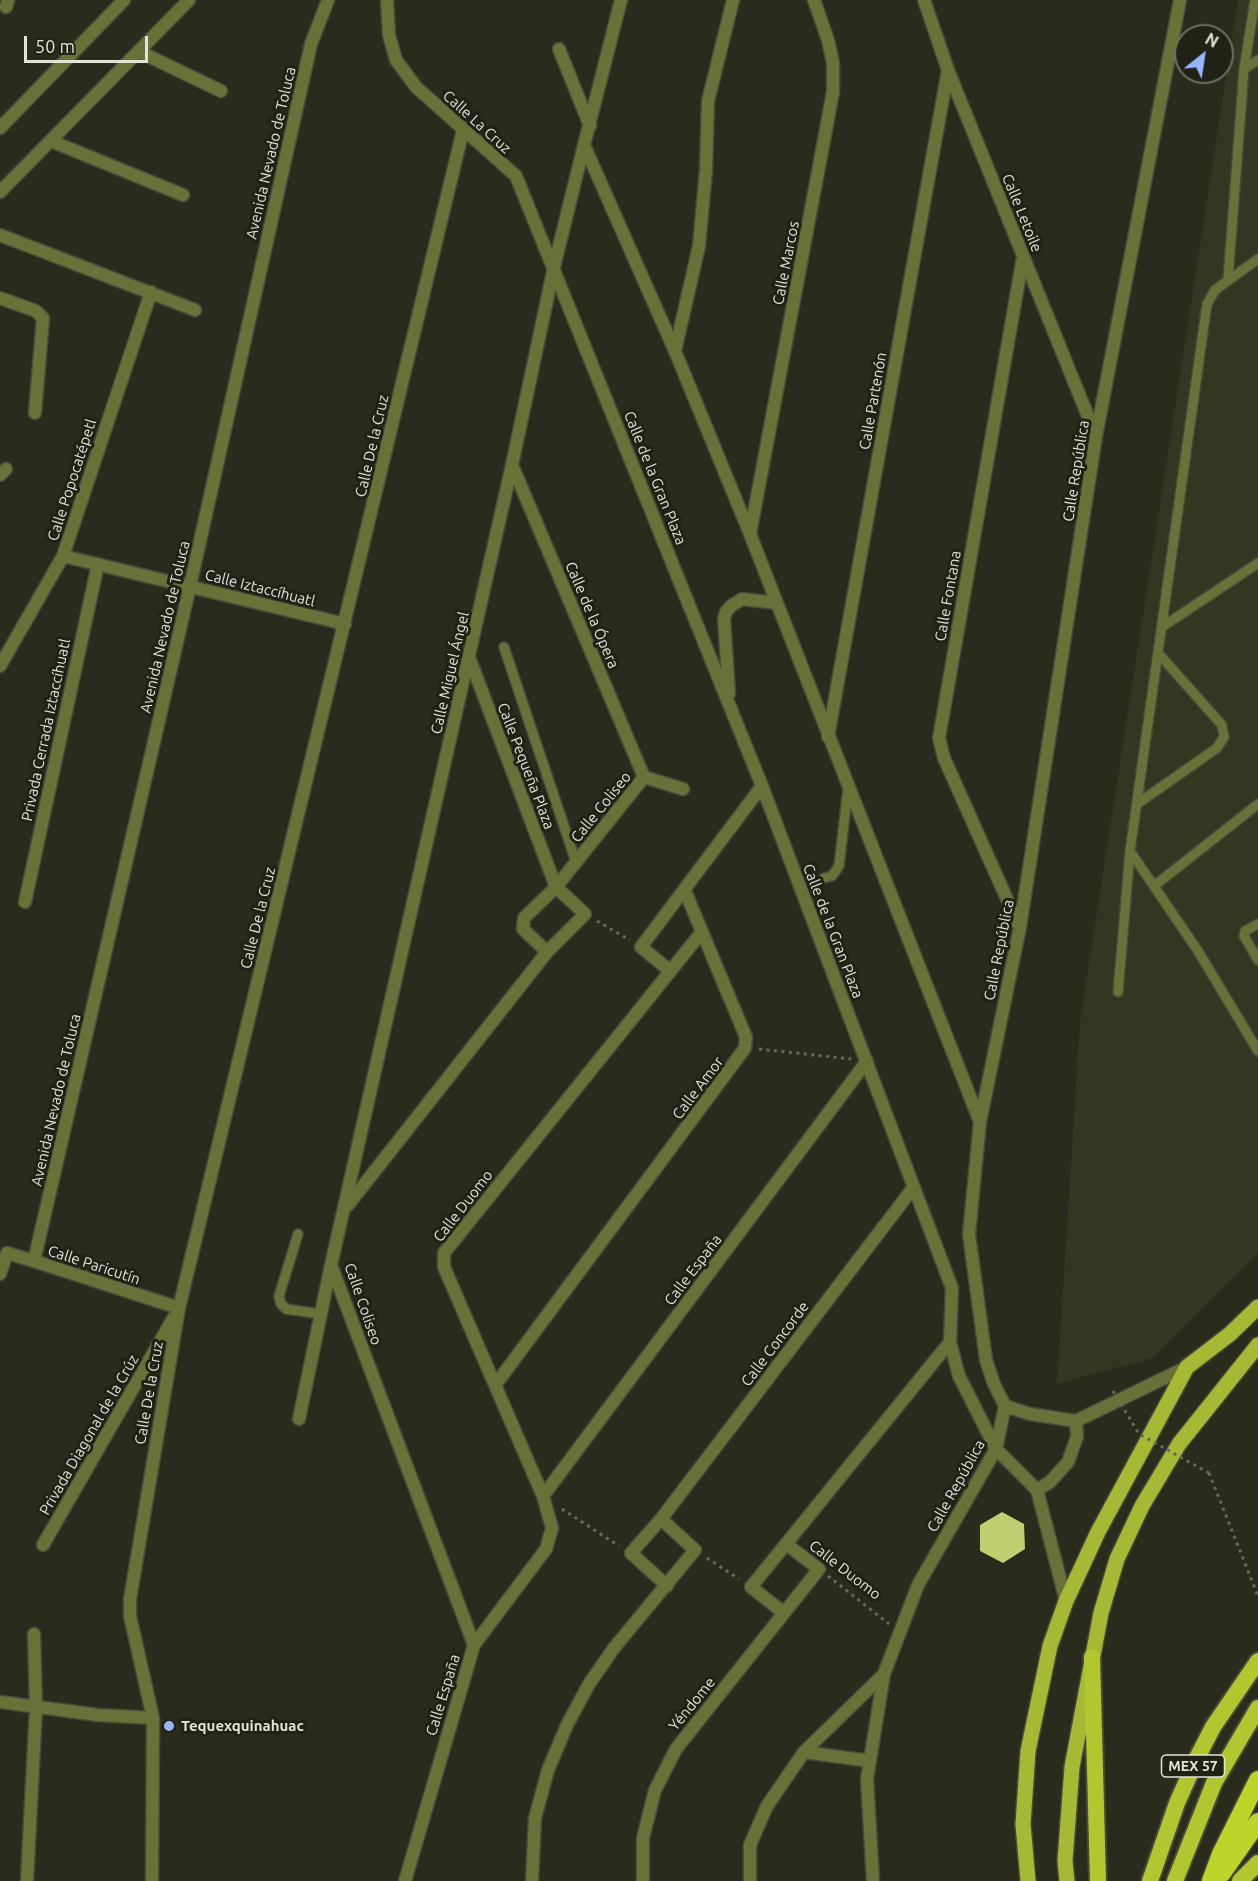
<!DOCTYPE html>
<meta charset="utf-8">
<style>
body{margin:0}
#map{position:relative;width:1258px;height:1881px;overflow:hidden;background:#292c1d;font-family:Ubuntu,sans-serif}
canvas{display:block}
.north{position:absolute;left:1174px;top:24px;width:60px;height:60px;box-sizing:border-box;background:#1f2214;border:2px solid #6d7063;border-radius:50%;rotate:30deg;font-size:16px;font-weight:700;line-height:24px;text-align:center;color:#e2e4da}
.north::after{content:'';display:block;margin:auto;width:21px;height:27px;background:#98b5fd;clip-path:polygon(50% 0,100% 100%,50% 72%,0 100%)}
.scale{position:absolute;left:24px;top:36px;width:124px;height:27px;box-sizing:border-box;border:3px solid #e2e4da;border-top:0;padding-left:8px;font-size:18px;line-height:21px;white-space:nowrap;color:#e2e4da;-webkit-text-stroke:4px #1f2214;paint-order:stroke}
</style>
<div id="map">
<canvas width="1258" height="1881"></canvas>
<div class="north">N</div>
<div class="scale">50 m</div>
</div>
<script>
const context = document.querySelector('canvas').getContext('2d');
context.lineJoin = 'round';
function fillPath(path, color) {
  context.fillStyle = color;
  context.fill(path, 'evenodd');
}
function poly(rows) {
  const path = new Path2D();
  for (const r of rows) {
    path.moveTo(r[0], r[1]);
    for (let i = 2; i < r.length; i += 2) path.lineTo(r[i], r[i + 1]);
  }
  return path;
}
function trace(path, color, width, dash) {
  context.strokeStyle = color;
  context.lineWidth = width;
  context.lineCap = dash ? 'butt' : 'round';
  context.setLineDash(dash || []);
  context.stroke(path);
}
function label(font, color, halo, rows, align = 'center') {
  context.font = font + ' Ubuntu,sans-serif';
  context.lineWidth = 6;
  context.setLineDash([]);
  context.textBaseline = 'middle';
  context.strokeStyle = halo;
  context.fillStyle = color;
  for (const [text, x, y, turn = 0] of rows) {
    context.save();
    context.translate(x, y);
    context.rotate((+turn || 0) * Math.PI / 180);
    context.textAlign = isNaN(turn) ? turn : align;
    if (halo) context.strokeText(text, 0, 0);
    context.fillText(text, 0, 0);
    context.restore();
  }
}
fillPath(poly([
 [1238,0,1258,0,1258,1253,1152,1358,1057,1384,1080,1022]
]), '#333621');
fillPath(poly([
 [1002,1512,1024,1524,1025,1549,1003,1563,980,1551,980,1525]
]), '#bfcf71');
const service = poly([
 [1244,69,1258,60],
 [1228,279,1244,69,1255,0],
 [1162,627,1258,563],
 [504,647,576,862],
 [1137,804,1217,748,1224,737,1222,725,1158,653],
 [1130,851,1198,951,1258,1051],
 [824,878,832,876,839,866,848,788],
 [1154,886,1258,804],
 [1258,924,1245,931,1244,936,1258,960],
 [1118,992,1130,851,1207,304,1215,290,1258,259],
 [298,1234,279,1296,281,1304,286,1309,321,1314]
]);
const minor = poly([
 [924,0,948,70,1096,436],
 [6,7,8,0],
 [559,49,590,126],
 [140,52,221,91],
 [0,128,124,0],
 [51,141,183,195],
 [584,145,621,0],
 [0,235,195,310],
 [0,298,36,311,43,318,35,413],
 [675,351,699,246,706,170,708,101,733,0],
 [512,465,644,777],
 [0,475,6,469],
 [750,534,833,92,833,63,828,40,814,0],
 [63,556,345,624],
 [0,666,63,556,151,292],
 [828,737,948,70],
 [25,902,98,564],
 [1019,926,944,758,939,738,1023,257],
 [547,952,523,929,524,918,556,887,644,777,683,789],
 [669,970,641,947,762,786],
 [980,1122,1020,927,1096,436,1180,0],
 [348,1205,547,952,585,914,556,887,469,657],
 [34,1261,179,1308],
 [496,1384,745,1048,746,1037,685,891],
 [299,1419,331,1265],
 [543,1496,867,1061],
 [43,1545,174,1317],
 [667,1586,631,1553,661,1519,913,1188],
 [784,1613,751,1587,950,1342],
 [474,1645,331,1265,512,465,554,267],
 [0,1702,98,1715,153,1718],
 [804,1752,870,1761],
 [27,1881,36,1707,34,1634],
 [152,1881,153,1718,130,1616,130,1599,179,1308,463,130],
 [405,1881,474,1645,546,1549,552,1528,543,1496,444,1267,444,1253,701,933],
 [532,1881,535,1818,548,1770,567,1725,589,1684,614,1648,695,1550,661,1519],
 [643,1881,643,1838,655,1790,676,1749,819,1569,786,1544],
 [750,1881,750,1845,767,1806,804,1752,884,1674]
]);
const tertiary = poly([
 [387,0,389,35,396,60,416,87,516,176,762,786,952,1288,950,1342,959,1376,996,1449,1037,1490,1066,1601],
 [584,145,675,351,750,534,980,1122,969,1234,986,1360,994,1384,1005,1406,996,1449,918,1585,884,1674,867,1779,873,1881],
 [0,192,189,0],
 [554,267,584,145],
 [729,694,724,619,726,612,731,606,742,599,777,603],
 [0,1274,7,1253,34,1261,190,586,311,44,328,0],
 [1005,1406,1030,1414,1076,1421,1187,1367],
 [1037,1490,1050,1482,1068,1462,1077,1437,1076,1421]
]);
const primary = poly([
 [1028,1881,1023,1824,1028,1751,1050,1646,1066,1601,1098,1532,1187,1367,1230,1334,1258,1307],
 [1067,1881,1065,1861,1072,1767,1101,1613,1117,1559,1142,1506,1179,1444,1258,1345]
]);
const trunk = poly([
 [1092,1657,1098,1881],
 [1150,1881,1177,1803,1197,1758,1213,1727,1258,1661],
 [1175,1881,1214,1783,1258,1708],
 [1240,1881,1258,1863]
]);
const motorway = poly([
 [1222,1873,1258,1822],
 [1211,1881,1221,1854,1258,1780]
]);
trace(service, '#47493b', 12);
trace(minor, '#47493b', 15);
trace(tertiary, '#47493b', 15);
trace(primary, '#47493b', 18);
trace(trunk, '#47493b', 20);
trace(motorway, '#47493b', 21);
trace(poly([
 [597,921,630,940],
 [759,1049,851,1059],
 [1209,1473,1258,1596],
 [562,1509,619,1546],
 [707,1558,739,1579],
 [828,1576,889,1624]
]), '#66695c', 3, [3, 4.5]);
trace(service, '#687238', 9);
trace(minor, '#687238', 12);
trace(tertiary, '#687238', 12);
trace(primary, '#a7b834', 15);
trace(trunk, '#b3c62f', 16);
trace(motorway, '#bfd42a', 18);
trace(poly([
 [1113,1391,1139,1434,1209,1473]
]), '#66695c', 3, [3, 4.5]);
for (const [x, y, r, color] of [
 [169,1726,6,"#98b5fd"]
]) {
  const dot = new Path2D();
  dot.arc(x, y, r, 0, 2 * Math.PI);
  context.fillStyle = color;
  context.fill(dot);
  trace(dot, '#1f2214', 2);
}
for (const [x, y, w] of [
 [1193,1766,63]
]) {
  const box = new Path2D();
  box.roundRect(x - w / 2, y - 11, w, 22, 4.5);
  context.fillStyle = '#1f2214';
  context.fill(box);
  trace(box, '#e2e4da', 1.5);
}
label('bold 14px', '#e2e4da', null, [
 ["MEX 57",1193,1766]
]);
label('15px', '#e2e4da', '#1f2214', [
 ["Calle La Cruz",477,122,42],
 ["Avenida Nevado de Toluca",271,153,-77],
 ["Calle Letoile",1022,213,68],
 ["Calle Marcos",786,263,-79],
 ["Calle Partenón",873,401,-80],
 ["Calle De la Cruz",372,446,-77],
 ["Calle República",1076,471,-81],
 ["Calle de la Gran Plaza",655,478,68],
 ["Calle Popocatépetl",72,480,-72],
 ["Calle Iztaccíhuatl",260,588,14],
 ["Calle Fontana",948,596,-80],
 ["Calle de la Ópera",592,615,67],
 ["Avenida Nevado de Toluca",165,627,-77],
 ["Calle Miguel Ángel",450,673,-77],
 ["Privada Cerrada Iztaccíhuatl",46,730,-78],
 ["Calle Pequeña Plaza",526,766,69],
 ["Calle Coliseo",601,807,-51],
 ["Calle De la Cruz",258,918,-76],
 ["Calle de la Gran Plaza",833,931,69],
 ["Calle República",999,950,-79],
 ["Calle Amor",698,1088,-53],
 ["Avenida Nevado de Toluca",56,1100,-77],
 ["Calle Duomo",463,1206,-52],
 ["Calle Paricutín",94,1265,18],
 ["Calle España",693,1270,-53],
 ["Calle Coliseo",363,1304,71],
 ["Calle Concorde",775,1344,-53],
 ["Calle De la Cruz",149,1393,-80],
 ["Privada Diagonal de la Crúz",89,1435,-60],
 ["Calle República",956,1486,-61],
 ["Calle Duomo",845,1570,38],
 ["Calle España",443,1695,-73],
 ["Yéndome",692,1704,-51]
]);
label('bold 15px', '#e2e4da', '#1f2214', [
 ["Tequexquinahuac",181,1726]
], 'left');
</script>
